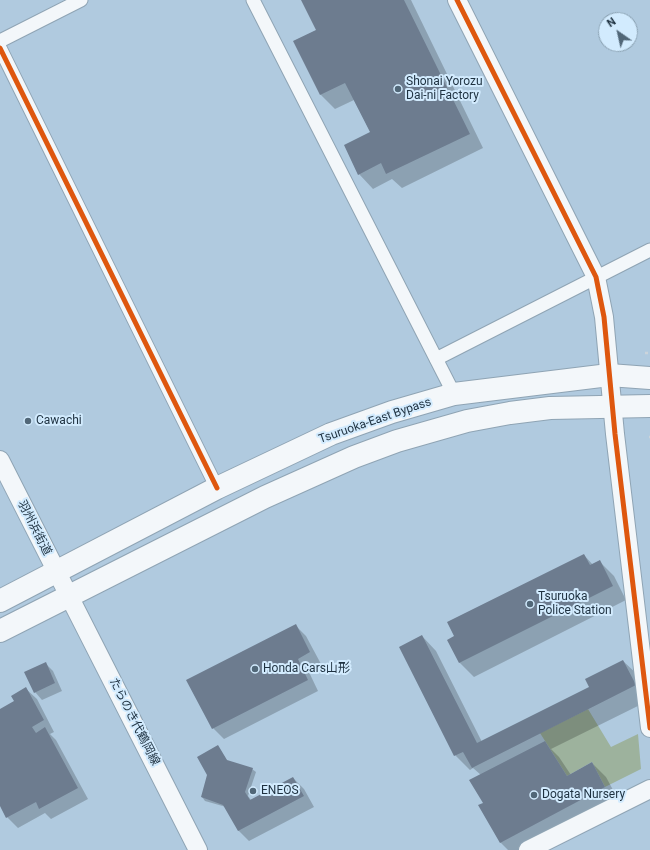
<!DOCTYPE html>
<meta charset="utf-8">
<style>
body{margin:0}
#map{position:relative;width:650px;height:850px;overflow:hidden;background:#b0cadf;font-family:Roboto,sans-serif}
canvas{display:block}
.north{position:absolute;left:598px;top:12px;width:40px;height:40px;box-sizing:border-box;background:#d2ebfe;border:1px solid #8aa1b2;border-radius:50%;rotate:326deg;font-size:11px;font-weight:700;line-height:16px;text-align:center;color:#1e3140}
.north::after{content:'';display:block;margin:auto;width:14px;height:18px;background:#516778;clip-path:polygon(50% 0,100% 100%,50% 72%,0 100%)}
</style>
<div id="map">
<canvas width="650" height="850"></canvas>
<div class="north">N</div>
</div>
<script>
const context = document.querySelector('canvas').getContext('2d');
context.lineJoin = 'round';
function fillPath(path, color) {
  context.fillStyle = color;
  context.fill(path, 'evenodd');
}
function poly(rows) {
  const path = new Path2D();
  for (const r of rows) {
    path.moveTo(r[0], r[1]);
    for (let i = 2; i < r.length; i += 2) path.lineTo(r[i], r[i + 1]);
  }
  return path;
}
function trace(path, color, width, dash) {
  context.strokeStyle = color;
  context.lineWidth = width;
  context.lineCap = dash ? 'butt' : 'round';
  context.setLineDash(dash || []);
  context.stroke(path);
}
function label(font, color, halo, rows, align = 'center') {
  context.font = font + ' Roboto,"Noto Sans JP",sans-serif';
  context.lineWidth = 4;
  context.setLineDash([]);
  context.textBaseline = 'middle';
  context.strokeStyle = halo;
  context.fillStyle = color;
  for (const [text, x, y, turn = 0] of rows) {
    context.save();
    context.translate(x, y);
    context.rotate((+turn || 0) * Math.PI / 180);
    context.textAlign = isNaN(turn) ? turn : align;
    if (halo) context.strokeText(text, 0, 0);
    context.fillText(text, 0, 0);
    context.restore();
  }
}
fillPath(poly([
 [588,709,611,747,638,734,641,769,605,787,592,762,567,776,540,733]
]), '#9db29d');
fillPath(poly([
 [302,0,411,0,483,148,402,188,392,179,373,189,359,174,371,133,354,100,335,109,321,95,294,41,317,30],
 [584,555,593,565,600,562,614,576,626,600,474,677,459,662],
 [295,625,306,636,321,664,308,670,318,691,224,739,213,728],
 [422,636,436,651,482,742,591,687,623,661,638,675,650,700,551,749,559,757,571,775,592,763,606,777,619,801,527,850,508,850,500,842,484,803,481,775,473,768,470,770,455,755],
 [45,663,53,671,62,691,42,700,35,692],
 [26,689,37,699,54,732,50,734,56,740,88,799,51,819,45,813,18,828,7,817,0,804,0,710,16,702],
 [218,747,228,762,252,769,256,772,248,796,251,800,293,778,304,789,314,807,249,841,238,830,226,807,205,801,202,797]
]), '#0003');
fillPath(poly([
 [301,0,404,0,470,134,386,174,381,163,358,175,344,145,370,132,345,83,320,95,293,41,316,30],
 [584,554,590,565,600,560,613,586,459,663,447,640,454,636,447,622],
 [296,624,310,652,298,659,308,680,212,729,186,680],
 [422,635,477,743,589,687,585,679,623,660,636,685,472,768,463,752,454,756,399,647],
 [46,662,55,683,34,693,24,672],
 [26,687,44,720,32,727,36,733,45,727,78,788,39,809,36,802,6,818,0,806,0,709,14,701,11,696],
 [545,741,567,776,592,762,605,787,500,843,478,805,483,803,469,780],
 [218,745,227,760,253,768,245,792,250,800,293,777,304,796,238,831,223,805,201,797,207,775,197,757]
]), '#6d7c8f');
const street = poly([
 [253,0,454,394],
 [0,41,81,0],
 [0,48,217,488],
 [436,359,650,250]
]);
const secondary = poly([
 [457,0,596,277,604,317,615,434,650,728],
 [0,460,198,850],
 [528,850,650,789]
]);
const highway = poly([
 [0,601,217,488,331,434,392,412,454,394,609,375,650,378],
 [0,631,265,497,354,457,397,441,467,421,510,413,550,408,650,406]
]);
trace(street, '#8fa4b4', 15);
trace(secondary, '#8fa4b4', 20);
trace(highway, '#8fa4b4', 24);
trace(poly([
 [645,353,650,353],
 [649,437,650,437]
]), '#cbd4db', 2.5, [3, 2]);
trace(street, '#f3f7fa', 13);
trace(secondary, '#f3f7fa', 18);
trace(highway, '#f3f7fa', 22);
trace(poly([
 [457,0,596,277,604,317,615,434,650,728],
 [0,48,217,488]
]), '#de570f', 5);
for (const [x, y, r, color] of [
 [398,89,4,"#516778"],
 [28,421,4,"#516778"],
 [530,604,4,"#516778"],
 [255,669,4,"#516778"],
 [253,791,4,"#516778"],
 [534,795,4,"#516778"]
]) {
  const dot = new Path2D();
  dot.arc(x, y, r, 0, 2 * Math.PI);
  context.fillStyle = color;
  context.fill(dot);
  trace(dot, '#d2ebfe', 1.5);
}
label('12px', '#1e3140', '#d2ebfe', [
 ["Shonai Yorozu",406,82],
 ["Dai-ni Factory",406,96],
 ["Cawachi",36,421],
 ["Tsuruoka",538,597],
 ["Police Station",538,611],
 ["Honda Cars山形",263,669],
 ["ENEOS",261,791],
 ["Dogata Nursery",542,795]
], 'left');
label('12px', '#1e3140', '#d2ebfe', [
 ["Tsuruoka-East Bypass",375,421,-19],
 ["羽州浜街道",34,528,63],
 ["たらのき代鶴岡線",134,722,63]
]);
</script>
